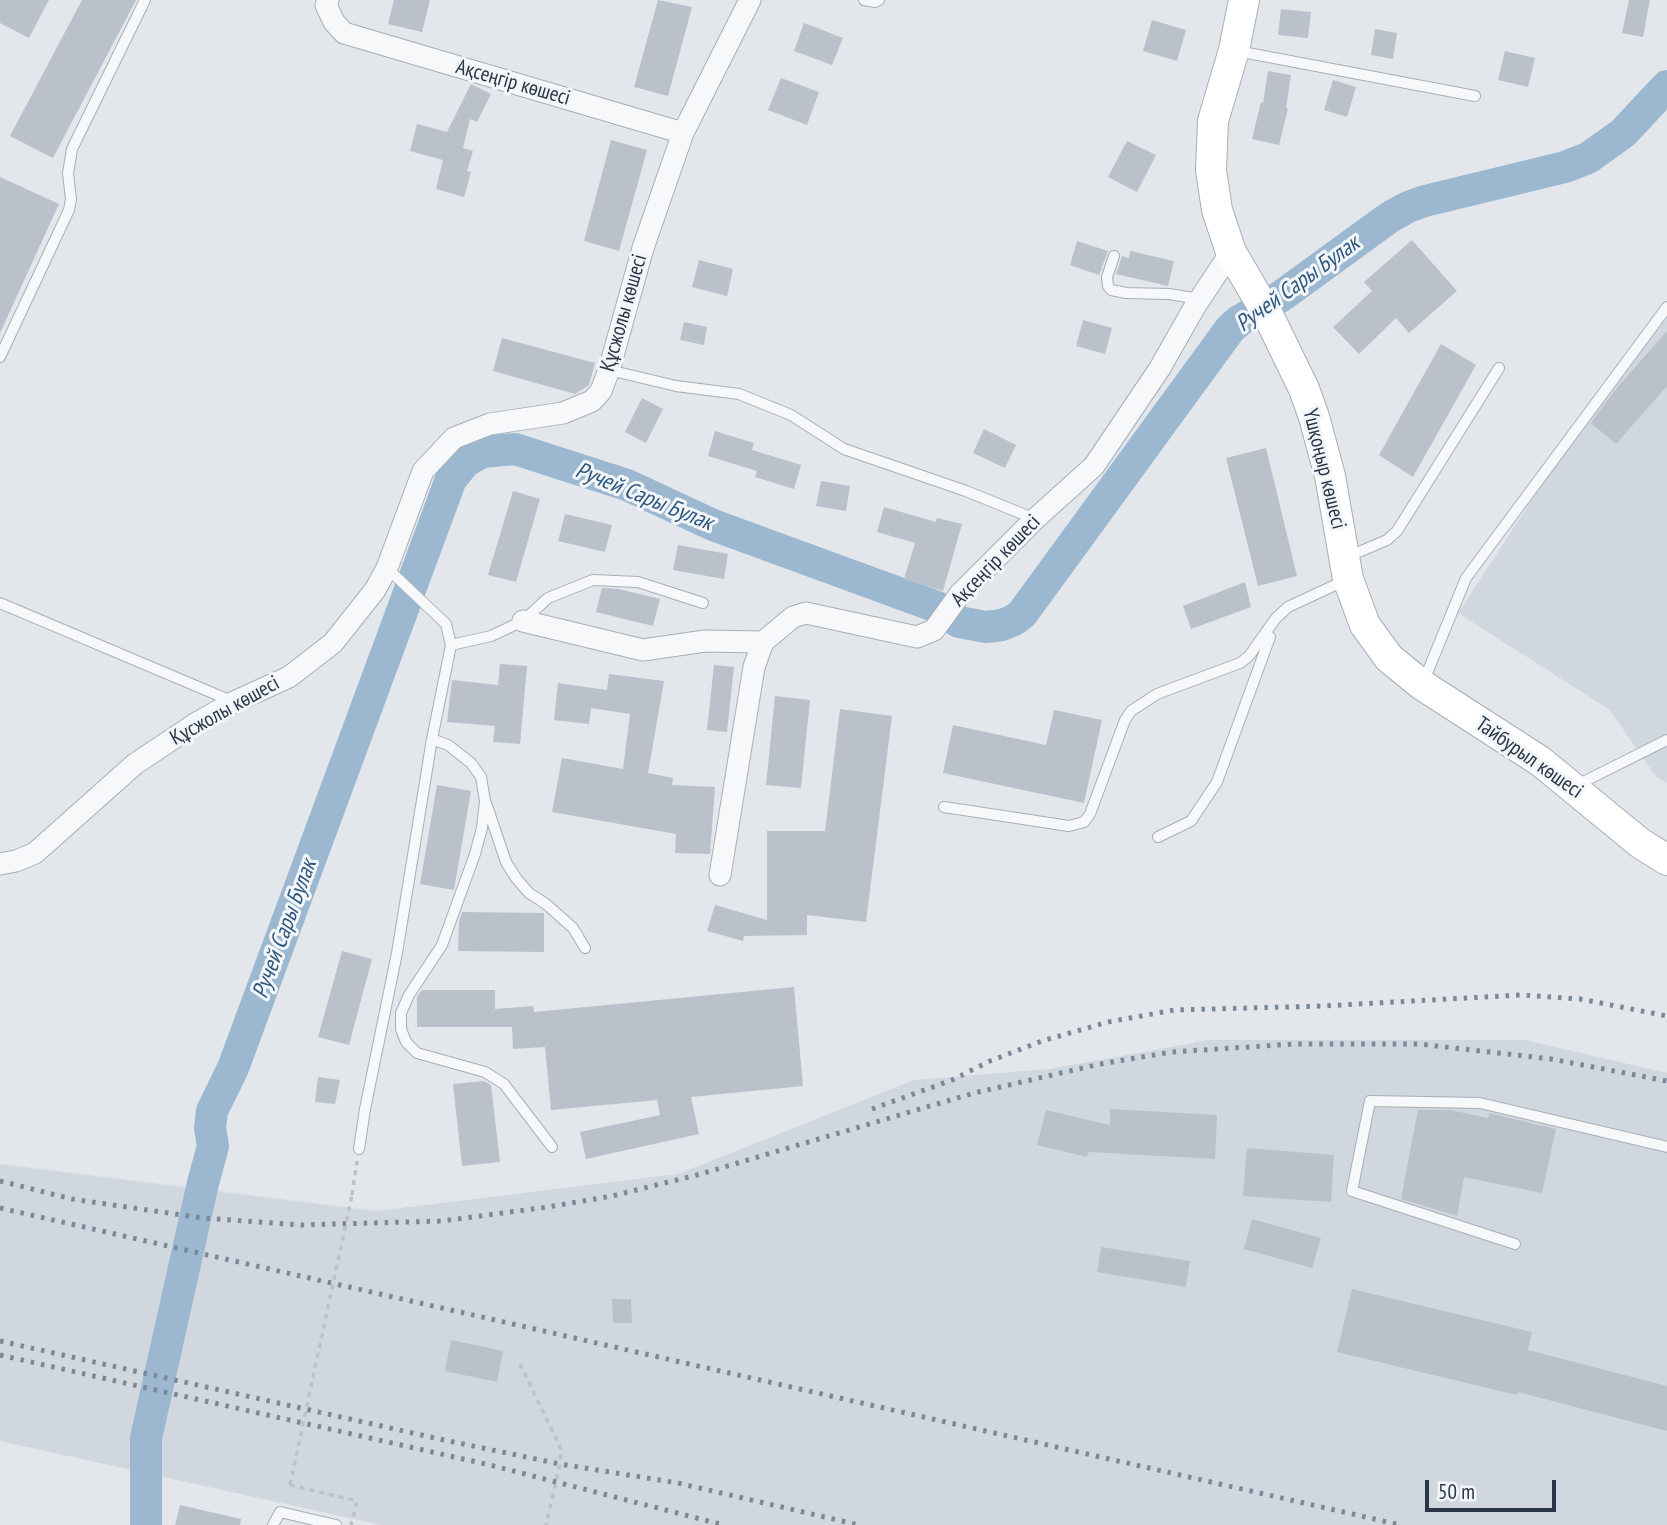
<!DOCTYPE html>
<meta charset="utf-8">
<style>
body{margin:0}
#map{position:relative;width:1667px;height:1525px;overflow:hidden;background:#e3e7ec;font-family:"PT Sans Narrow",sans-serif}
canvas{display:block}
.scale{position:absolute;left:1425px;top:1480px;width:131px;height:32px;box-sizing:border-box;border:4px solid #293647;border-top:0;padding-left:9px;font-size:21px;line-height:24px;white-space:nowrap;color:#293647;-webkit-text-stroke:5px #f3f6f9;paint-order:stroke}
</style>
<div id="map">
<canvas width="1667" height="1525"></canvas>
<div class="scale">50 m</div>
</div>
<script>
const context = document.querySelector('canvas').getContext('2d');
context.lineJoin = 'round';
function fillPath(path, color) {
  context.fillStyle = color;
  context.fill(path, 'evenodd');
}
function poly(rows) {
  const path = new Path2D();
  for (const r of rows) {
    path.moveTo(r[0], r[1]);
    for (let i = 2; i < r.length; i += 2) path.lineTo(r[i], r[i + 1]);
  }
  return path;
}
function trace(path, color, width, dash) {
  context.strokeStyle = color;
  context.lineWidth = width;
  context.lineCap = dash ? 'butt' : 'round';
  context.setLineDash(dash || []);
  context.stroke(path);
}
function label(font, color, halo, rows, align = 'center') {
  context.font = font + ' "PT Sans Narrow",sans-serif';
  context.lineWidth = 6;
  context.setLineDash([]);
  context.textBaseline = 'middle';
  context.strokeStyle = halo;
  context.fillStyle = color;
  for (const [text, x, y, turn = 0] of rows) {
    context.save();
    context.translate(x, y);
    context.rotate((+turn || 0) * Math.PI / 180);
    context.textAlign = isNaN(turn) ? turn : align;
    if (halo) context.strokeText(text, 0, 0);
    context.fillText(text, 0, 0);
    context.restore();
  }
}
fillPath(poly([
 [1667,317,1667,783,1656,777,1610,710,1458,613,1599,397],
 [1209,1040,1525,1040,1667,1073,1667,1525,381,1525,0,1441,0,1164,376,1211,678,1174,914,1080,1050,1069]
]), '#d1d7df');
trace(poly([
 [146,1525,146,1438,203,1183,213,1146,210,1128,212,1111,233,1068,451,479,465,462,482,452,515,449,627,485,713,525,937,607,959,622,986,627,1002,625,1014,620,1022,614,1230,329,1239,321,1280,297,1390,217,1408,207,1425,201,1565,167,1588,158,1623,133,1667,86]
]), '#9bb8d0', 32);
fillPath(poly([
 [0,0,49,0,29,38,0,23],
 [82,0,136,0,53,158,10,136],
 [394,0,430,0,422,32,388,24],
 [658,0,692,7,668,96,634,87],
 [1629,0,1650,0,1643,37,1622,33],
 [1281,9,1311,12,1308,38,1278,35],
 [1152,20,1186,30,1177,61,1143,51],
 [804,23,843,38,832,65,794,51],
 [1375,29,1397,33,1393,59,1371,55],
 [1505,51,1535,58,1528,87,1498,80],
 [1268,71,1291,75,1286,108,1288,109,1279,145,1252,139,1261,102,1263,103],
 [781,78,819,92,807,125,768,110],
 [1333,80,1356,87,1347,117,1324,110],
 [471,84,491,94,477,122,470,119,463,148,473,151,467,171,471,172,464,197,436,189,443,160,410,151,417,124,447,132],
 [611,140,647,150,619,251,584,241],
 [1127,141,1156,155,1137,192,1108,177],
 [0,177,59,204,0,333],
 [1412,240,1457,291,1409,333,1396,318,1359,354,1333,327,1372,291,1364,282],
 [1077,241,1108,251,1099,275,1070,265],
 [1130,251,1174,261,1168,286,1116,274,1122,256,1129,258],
 [699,260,733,269,727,296,692,287],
 [1083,320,1112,328,1105,354,1076,346],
 [684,322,707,327,704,345,680,340],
 [1667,331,1667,386,1616,444,1591,423,1615,390],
 [502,338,595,363,589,385,575,394,493,371],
 [1441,344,1476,365,1413,477,1379,455],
 [642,398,663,409,646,443,625,432],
 [984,429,1016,445,1005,468,973,453],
 [715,431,754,443,752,450,801,465,794,489,755,477,757,471,708,456],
 [1266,448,1297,576,1258,586,1226,458],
 [821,481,850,486,846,511,816,506],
 [513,491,540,499,516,582,488,575],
 [884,507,936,522,937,518,962,524,943,591,904,579,915,543,877,532],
 [565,514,612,525,605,552,558,541],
 [678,545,728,554,724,579,673,570],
 [1245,582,1251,607,1191,629,1183,606],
 [602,588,619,589,660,599,653,626,596,612],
 [500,664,527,666,520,744,493,742,495,726,447,722,452,680,498,685],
 [714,665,734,667,727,732,707,730],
 [609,674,664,681,648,773,673,778,672,785,715,787,710,854,675,853,676,834,552,812,562,758,623,769,630,714,591,708,589,724,554,720,558,683,607,690],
 [775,696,810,700,801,788,766,785],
 [840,709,892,716,866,922,807,915,807,935,744,936,743,941,707,931,715,905,767,920,767,831,825,831],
 [1054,710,1102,720,1084,803,943,773,953,725,1046,745],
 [437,785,471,791,454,890,420,884],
 [462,912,544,913,544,952,458,951,459,922],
 [342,951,372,959,349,1045,318,1037],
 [794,987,803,1086,691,1097,699,1134,586,1159,580,1132,660,1115,657,1100,551,1110,545,1047,513,1049,512,1027,417,1027,417,997,422,990,495,990,495,1009,533,1006,534,1012],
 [318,1077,340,1080,335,1104,315,1102],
 [484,1081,491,1085,500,1162,462,1166,453,1084],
 [1110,1109,1217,1115,1215,1159,1088,1152,1087,1157,1037,1145,1046,1110,1110,1125],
 [1418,1110,1450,1110,1488,1118,1489,1113,1556,1129,1542,1193,1464,1177,1457,1216,1401,1199],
 [1247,1148,1334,1155,1331,1202,1243,1196],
 [1252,1219,1321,1238,1312,1268,1244,1249],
 [1101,1247,1190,1261,1186,1287,1097,1272],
 [1352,1289,1532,1332,1528,1350,1667,1386,1667,1431,1518,1392,1517,1395,1337,1352],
 [612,1299,631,1299,632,1323,613,1323],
 [451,1340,503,1351,497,1382,445,1371],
 [180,1505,241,1519,240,1525,175,1525]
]), '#bac1cb');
const service = poly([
 [864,0,875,2,879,0],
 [1237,51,1475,96],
 [1114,256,1107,277,1108,286,1111,290,1126,293,1169,294,1200,299],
 [0,357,69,210,71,199,68,173,72,149,145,0],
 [609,370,676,386,739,394,791,415,844,449,966,491,1035,519],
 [1347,557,1387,540,1397,531,1499,368],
 [0,603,234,702],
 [451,645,491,636,523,621,548,598,593,580,638,582,703,603],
 [1423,683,1466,578,1667,307],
 [432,739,448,745,471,763,481,777,485,801,482,828,475,854,442,945,409,995,401,1013,401,1029,406,1042,417,1053,485,1072,504,1084,552,1147],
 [1575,786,1667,740],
 [486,803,506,862,516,878,529,893,546,904,573,928,585,948],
 [944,807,1069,826,1084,822,1090,814,1125,720,1131,711,1157,694,1240,663,1249,656,1276,618,1288,607,1346,580],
 [1158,837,1191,821,1217,782,1270,637],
 [359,1149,365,1109,397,953,432,739,451,645,446,624,387,568],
 [1515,1244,1352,1191,1370,1101,1480,1103,1667,1147],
 [273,1525,280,1512,336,1525]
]);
const minor = poly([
 [328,0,326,5,334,22,344,33,683,133],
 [523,621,643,650,705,641,763,642],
 [0,864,16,861,35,853,135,764,195,724,234,702,289,677,333,643,375,590,387,568,423,471,454,438,490,424,563,413,592,401,601,391,609,370,643,248,683,133,750,0],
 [720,875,754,667,763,642,793,617,806,613,917,637,934,630,960,594,1035,519,1094,466,1160,368,1194,308,1231,252]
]);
const secondary = poly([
 [1244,0,1234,50,1213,121,1211,170,1217,210,1231,252,1269,317,1304,389,1314,417,1330,476,1348,579,1365,625,1389,658,1422,685,1540,761,1640,843,1667,860]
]);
trace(service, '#a7aeb7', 12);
trace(minor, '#a7aeb7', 23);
trace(secondary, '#a7aeb7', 32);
trace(poly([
 [352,1195,357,1161],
 [520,1364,561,1449,560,1464,546,1525],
 [290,1485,357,1501,351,1525]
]), '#bdc2c8', 3.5, [5, 5]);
trace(service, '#f6f8fa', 10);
trace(minor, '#f6f8fa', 21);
trace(secondary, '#fff', 30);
trace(poly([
 [872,1109,952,1080,990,1061,1042,1041,1108,1022,1174,1010,1323,1006,1521,995,1580,999,1667,1016],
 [0,1181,72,1199,203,1218,301,1225,442,1221,548,1207,612,1196,697,1175,974,1093,1100,1064,1172,1052,1294,1044,1419,1044,1551,1059,1667,1081],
 [0,1208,1401,1525],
 [0,1341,444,1440,560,1464,678,1483,859,1525],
 [0,1355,490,1465,724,1525]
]), '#7b8898', 5, [3.5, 7]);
trace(poly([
 [290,1485,352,1195]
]), '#bdc2c8', 3.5, [5, 5]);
label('21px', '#293647', '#f3f6f9', [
 ["Ақсеңгір көшесі",513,83,16],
 ["Құсжолы көшесі",624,313,-74],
 ["Үшқоңыр көшесі",1324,469,76],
 ["Ақсеңгір көшесі",996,561,-46],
 ["Құсжолы көшесі",225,711,-29],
 ["Тайбурыл көшесі",1529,758,35]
]);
label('italic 23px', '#2e587f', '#f3f6f9', [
 ["Ручей Сары Булак",1298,284,-36],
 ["Ручей Сары Булак",644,497,22],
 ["Ручей Сары Булак",285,929,-70]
]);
</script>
